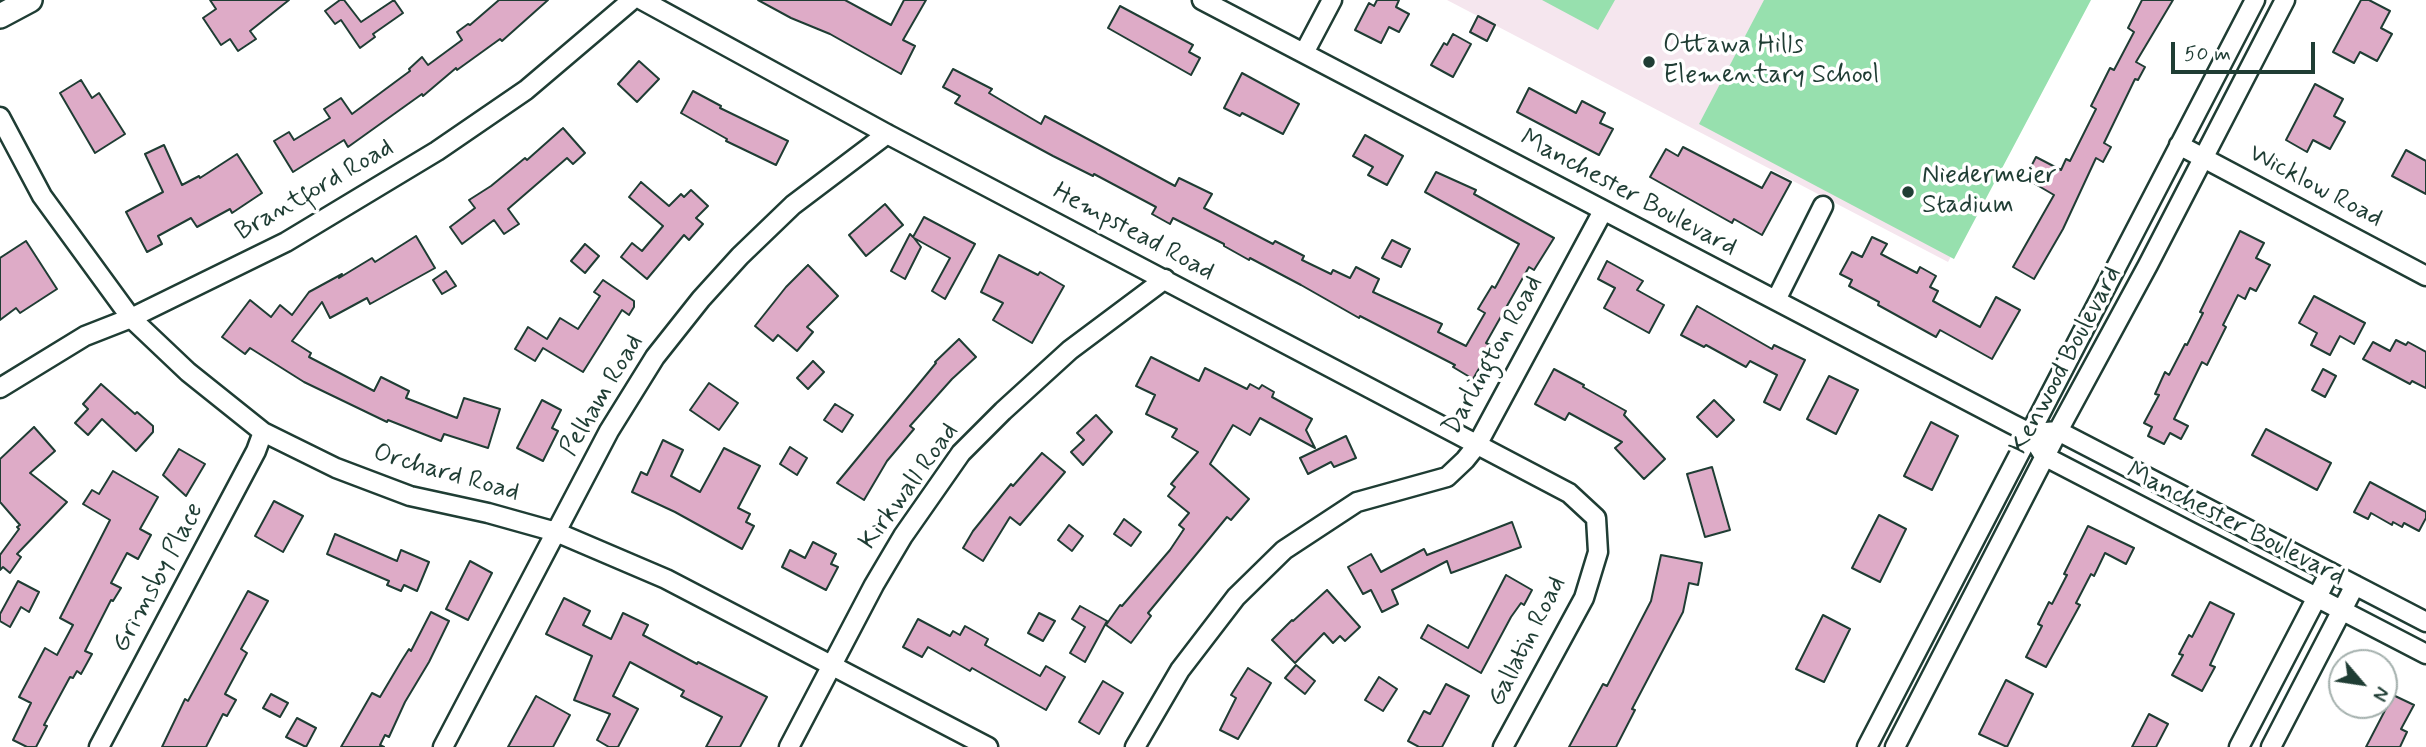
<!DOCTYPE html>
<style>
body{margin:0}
#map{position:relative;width:2426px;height:747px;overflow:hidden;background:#fff;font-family:Mynerve,sans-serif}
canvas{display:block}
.north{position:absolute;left:2328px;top:649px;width:70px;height:70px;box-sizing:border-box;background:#fff;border:2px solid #a5b1ae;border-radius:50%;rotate:119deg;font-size:19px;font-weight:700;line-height:28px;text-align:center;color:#1f3d34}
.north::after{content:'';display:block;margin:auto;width:24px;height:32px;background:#1f3d34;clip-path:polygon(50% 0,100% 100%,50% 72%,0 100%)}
.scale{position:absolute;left:2171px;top:42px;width:144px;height:32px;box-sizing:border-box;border:4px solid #1f3d34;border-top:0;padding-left:9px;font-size:21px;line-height:24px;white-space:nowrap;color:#1f3d34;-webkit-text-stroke:5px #fff;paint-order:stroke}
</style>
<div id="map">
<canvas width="2426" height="747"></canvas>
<div class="north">N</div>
<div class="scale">50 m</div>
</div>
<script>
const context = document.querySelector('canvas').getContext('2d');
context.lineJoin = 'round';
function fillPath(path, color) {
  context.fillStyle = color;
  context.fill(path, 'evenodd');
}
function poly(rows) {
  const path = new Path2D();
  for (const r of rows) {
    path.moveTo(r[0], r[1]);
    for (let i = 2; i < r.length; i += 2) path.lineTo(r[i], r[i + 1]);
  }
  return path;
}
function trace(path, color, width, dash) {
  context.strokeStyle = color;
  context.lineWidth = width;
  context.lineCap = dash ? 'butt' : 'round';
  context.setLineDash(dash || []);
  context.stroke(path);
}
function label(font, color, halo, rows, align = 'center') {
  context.font = font + ' Mynerve,sans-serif';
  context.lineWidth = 7;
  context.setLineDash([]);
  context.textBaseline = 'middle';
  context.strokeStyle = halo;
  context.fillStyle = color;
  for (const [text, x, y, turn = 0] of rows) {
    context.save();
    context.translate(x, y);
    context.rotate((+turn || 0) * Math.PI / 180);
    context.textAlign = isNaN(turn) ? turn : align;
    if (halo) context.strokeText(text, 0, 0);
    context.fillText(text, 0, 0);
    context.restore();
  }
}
fillPath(poly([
 [1447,0,2088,0,1948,262]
]), '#f5e6ee');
fillPath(poly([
 [1542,0,1615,0,1598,30],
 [1764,0,2091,0,1954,259,1699,124]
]), '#97e0ae');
const building = poly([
 [210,0,289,0,250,31,256,39,238,51,230,39,221,45,203,18,216,9,210,0],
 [340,0,344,0,361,22,394,0,403,13,373,34,375,37,360,48,341,20,335,24,325,11,340,0],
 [499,0,548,0,502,41,500,39,457,70,456,68,423,96,422,94,348,147,344,140,293,172,274,141,289,132,294,140,330,118,324,109,341,98,352,114,410,71,409,69,422,57,428,65,462,40,457,32,468,24,470,25,499,0],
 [758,0,845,0,891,25,904,0,926,0,903,40,915,46,901,74,830,34,791,18,758,0],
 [1377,0,1399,0,1396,7,1409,14,1399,32,1389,27,1381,43,1355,30,1369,3,1374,6,1377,0],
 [2142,0,2173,0,2136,62,2145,67,2138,80,2135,79,2104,143,2111,147,2103,162,2096,158,2063,229,2034,279,2013,267,2054,195,2025,178,2036,157,2061,170,2066,159,2070,161,2096,109,2091,106,2110,68,2114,70,2134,32,2128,28,2142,0],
 [2361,0,2369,0,2390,11,2381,28,2392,34,2377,61,2360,52,2354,63,2333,52,2361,0],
 [1120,6,1193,45,1189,52,1200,58,1191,75,1108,28,1120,6],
 [1478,16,1495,25,1487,41,1470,32,1478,16],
 [1453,34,1471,44,1453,77,1431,65,1444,43,1447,45,1453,34],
 [639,61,659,79,637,102,618,84,639,61],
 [953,69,992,89,989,93,1041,124,1045,116,1175,186,1179,178,1212,194,1204,208,1273,244,1275,241,1304,256,1302,260,1331,274,1333,270,1350,278,1356,267,1379,279,1373,292,1442,324,1438,332,1466,346,1485,313,1478,309,1492,286,1495,288,1519,244,1425,192,1436,172,1476,190,1474,194,1554,238,1534,270,1529,267,1486,343,1492,346,1473,379,1453,367,1455,365,1360,316,1359,318,1301,285,1250,258,1249,260,1224,246,1224,244,1173,218,1170,224,1152,214,1156,207,1094,174,1093,176,1053,156,955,103,960,96,943,87,953,69],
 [1242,73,1299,104,1283,134,1242,113,1240,116,1224,108,1242,73],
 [81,80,92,98,99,93,125,134,95,153,60,93,81,80],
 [2315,84,2343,99,2334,116,2345,122,2330,149,2313,140,2307,152,2286,140,2315,84],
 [1529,88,1576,113,1582,101,1605,113,1600,123,1613,129,1599,155,1517,112,1529,88],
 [693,91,721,106,720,108,788,141,776,165,726,141,727,139,681,113,693,91],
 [563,128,585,153,573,164,567,158,508,209,519,224,504,234,494,220,462,244,450,227,475,208,469,200,491,186,525,158,527,160,563,128],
 [1365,135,1403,156,1387,185,1368,175,1373,167,1353,156,1365,135],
 [164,145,182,185,199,176,200,178,237,154,262,193,232,213,230,209,197,227,191,218,158,236,162,244,147,252,126,212,163,192,145,154,164,145],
 [1683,147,1762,188,1771,172,1791,182,1762,235,1734,219,1732,223,1650,177,1666,149,1678,156,1683,147],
 [2406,150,2426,161,2426,194,2392,176,2406,150],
 [641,182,669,206,681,194,684,197,691,190,708,206,696,218,703,224,689,240,684,235,647,279,621,257,632,243,642,251,663,226,629,197,641,182],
 [885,204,903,225,866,256,849,235,885,204],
 [924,217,975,244,945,299,932,291,950,258,914,238,921,247,905,279,891,271,910,234,913,237,924,217],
 [2240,231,2264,243,2256,258,2270,265,2256,291,2250,288,2245,299,2238,295,2223,325,2226,327,2207,365,2202,362,2174,419,2188,426,2181,439,2170,433,2164,444,2148,436,2152,427,2144,423,2159,395,2155,394,2165,372,2169,375,2185,344,2187,345,2203,313,2200,312,2240,231],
 [416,236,435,268,370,304,367,298,330,318,322,302,292,341,311,353,309,357,374,391,381,377,409,391,406,398,457,418,464,398,500,409,488,448,444,434,441,441,388,420,387,422,304,382,250,348,245,354,222,337,250,300,271,317,280,305,292,315,309,292,342,274,339,278,372,258,375,262,416,236],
 [1872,237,1887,244,1881,254,1917,273,1920,267,1936,276,1930,287,1938,291,1933,301,1980,327,1996,297,2020,310,1992,359,1940,330,1936,337,1878,305,1879,302,1849,286,1852,280,1840,274,1852,252,1862,257,1872,237],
 [1392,240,1410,249,1401,267,1382,258,1392,240],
 [26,241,57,289,20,313,16,308,0,320,0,258,26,241],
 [585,244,599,256,585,273,571,261,585,244],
 [999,255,1038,275,1040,272,1064,286,1032,343,993,320,1003,303,981,292,999,255],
 [1607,261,1643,281,1637,290,1664,305,1649,333,1604,308,1615,288,1598,279,1607,261],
 [808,265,838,296,807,327,813,332,797,351,778,335,773,341,755,326,786,287,808,265],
 [446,271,456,286,442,294,433,280,446,271],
 [603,280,634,301,634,307,629,315,622,310,583,372,543,348,535,361,515,349,528,327,547,339,560,318,578,329,600,296,594,292,603,280],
 [2314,296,2365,323,2354,344,2340,336,2330,355,2311,345,2317,333,2299,323,2314,296],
 [1697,306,1772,349,1774,345,1805,360,1780,410,1764,402,1777,375,1750,361,1746,367,1706,345,1704,347,1681,335,1697,306],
 [959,339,976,357,952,379,910,426,914,429,887,461,864,500,837,483,936,363,935,362,959,339],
 [2396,340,2406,345,2408,342,2426,352,2426,388,2412,381,2410,384,2363,359,2373,342,2390,351,2396,340],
 [1151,357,1199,381,1205,368,1247,389,1250,384,1259,389,1262,385,1274,392,1272,397,1312,419,1306,430,1315,448,1260,418,1250,435,1233,425,1210,464,1249,499,1231,520,1227,517,1148,613,1151,616,1131,643,1106,625,1120,605,1122,606,1170,550,1184,529,1179,525,1189,513,1168,496,1175,487,1171,484,1198,452,1172,437,1177,429,1146,414,1155,395,1136,386,1151,357],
 [813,361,824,372,808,389,797,378,813,361],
 [1554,369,1584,385,1583,387,1626,411,1624,415,1665,459,1644,479,1615,448,1622,442,1569,413,1565,420,1535,404,1554,369],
 [2323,369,2336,376,2325,397,2312,390,2323,369],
 [1829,376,1858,390,1836,434,1807,419,1829,376],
 [709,383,738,403,719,430,690,410,709,383],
 [101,384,135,414,137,412,153,426,153,432,136,451,102,419,88,435,75,423,88,409,83,404,101,384],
 [542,400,561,410,552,428,558,431,543,461,517,448,542,400],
 [1714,400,1734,420,1717,437,1697,417,1714,400],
 [835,404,853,415,842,432,824,420,835,404],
 [1096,415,1112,432,1083,465,1071,452,1084,440,1077,433,1096,415],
 [1931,422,1958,436,1932,490,1904,476,1931,422],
 [34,427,55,451,30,473,67,502,17,554,21,557,10,573,3,567,0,570,0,555,19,529,17,527,20,525,0,502,0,459,34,427],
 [2266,429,2331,463,2317,490,2252,455,2266,429],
 [1346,436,1356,458,1334,467,1331,462,1308,474,1300,458,1346,436],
 [663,440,683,450,671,476,700,492,724,448,760,466,738,508,750,514,746,522,754,526,742,549,675,512,632,492,641,472,647,475,663,440],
 [790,447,807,458,797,475,780,464,790,447],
 [179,449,205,464,186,496,163,475,179,449],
 [1042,453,1065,472,1020,525,1010,517,983,561,963,548,973,531,1011,484,1013,486,1042,453],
 [1712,467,1730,530,1705,537,1687,474,1712,467],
 [113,471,158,497,140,529,151,535,138,559,127,553,111,583,121,588,113,601,111,600,85,651,92,654,81,674,77,671,73,678,70,677,44,725,47,726,36,747,27,747,13,740,31,703,19,697,45,648,57,655,73,625,60,618,110,520,83,504,92,490,99,494,113,471],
 [2370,482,2426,512,2426,518,2419,531,2404,523,2402,527,2393,522,2392,525,2371,513,2368,519,2354,512,2370,482],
 [274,501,303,516,283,552,255,536,274,501],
 [1879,515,1906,529,1880,582,1852,568,1879,515],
 [1124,519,1141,532,1131,546,1114,534,1124,519],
 [1512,522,1521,547,1451,573,1447,561,1392,590,1398,604,1382,612,1371,590,1363,594,1348,567,1371,554,1381,572,1424,549,1427,555,1512,522],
 [1069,525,1083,536,1072,551,1058,540,1069,525],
 [2088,526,2134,548,2126,564,2105,553,2094,576,2091,574,2076,603,2080,605,2046,667,2026,657,2042,626,2038,624,2049,602,2052,604,2067,575,2064,574,2088,526],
 [335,534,397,561,401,550,429,562,417,591,404,585,401,591,387,585,389,581,327,554,335,534],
 [813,542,836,554,831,564,838,567,826,590,782,567,790,550,805,558,813,542],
 [1661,555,1702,563,1698,585,1689,583,1683,612,1632,709,1635,710,1616,747,1569,747,1603,684,1607,686,1651,601,1661,555],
 [470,561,492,573,468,620,446,609,470,561],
 [1506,575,1532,590,1524,605,1521,603,1511,617,1481,673,1421,638,1428,625,1468,648,1506,575],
 [18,581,39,592,29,612,21,607,10,627,0,621,0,614,18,581],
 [1327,590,1360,627,1345,641,1340,636,1333,643,1324,633,1295,663,1272,640,1292,620,1293,621,1327,590],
 [248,591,268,601,241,649,247,653,225,694,236,700,227,716,223,714,206,747,162,747,185,699,188,701,248,591],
 [564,598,590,611,583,625,611,639,623,613,648,625,643,635,697,664,698,662,767,697,740,747,706,747,722,717,681,696,684,691,630,662,613,696,638,709,618,747,609,747,597,740,610,714,574,700,592,656,546,634,564,598],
 [2210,602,2234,614,2210,665,2215,667,2202,691,2172,675,2183,655,2179,654,2189,635,2192,637,2210,602],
 [1080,606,1107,621,1085,662,1070,653,1085,627,1072,619,1080,606],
 [431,612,449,621,429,662,405,702,389,737,385,735,380,745,384,747,341,747,372,693,380,697,402,660,409,649,411,651,431,612],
 [1039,613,1055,621,1043,641,1028,633,1039,613],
 [1823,615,1850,629,1824,682,1796,669,1823,615],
 [918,619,950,636,953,631,960,635,965,626,988,639,985,645,1040,676,1046,666,1065,677,1046,710,972,668,970,671,928,647,922,657,903,647,918,619],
 [1296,665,1315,681,1305,694,1285,678,1296,665],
 [1248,668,1271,683,1238,739,1220,730,1236,698,1231,695,1248,668],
 [1379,677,1397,689,1383,711,1365,700,1379,677],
 [2006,680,2033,694,2007,747,1979,734,2006,680],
 [1103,681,1123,693,1099,734,1079,722,1103,681],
 [1446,684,1469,696,1442,747,1419,747,1408,741,1424,711,1430,714,1446,684],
 [271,694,288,703,280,717,263,708,271,694],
 [2393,695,2414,705,2401,729,2407,732,2400,747,2366,747,2393,695],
 [536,696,570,715,553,747,508,747,536,696],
 [2149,714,2168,724,2156,747,2132,747,2149,714],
 [297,718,316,728,306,747,286,737,297,718]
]);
fillPath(building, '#deabc7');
trace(building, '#1f3d34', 2);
const minor = poly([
 [642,0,887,134,1569,493,1596,518,1598,552,1584,598,1503,747],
 [1202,0,2012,424,2030,433,2044,456,2426,654],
 [1304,53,1332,0],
 [0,117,42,196,131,318,188,372,263,432,336,468,410,496,488,513,556,532,666,579,988,747],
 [2179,145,2426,276],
 [1776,300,1823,206],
 [0,388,85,336,131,318,286,242,437,151,526,90,632,0],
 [2046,432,2058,431,2426,622],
 [99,747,256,451,263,432],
 [443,747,609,431,655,357,701,299,740,256,793,205,887,134],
 [789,747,874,585,903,536,961,453,1003,411,1070,350,1165,279],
 [1135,747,1180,670,1236,597,1284,550,1357,502,1447,477,1465,460,1477,445,1603,211],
 [1867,747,2255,0],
 [1895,747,2058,431,2148,265,2285,0],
 [2239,747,2330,572],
 [2271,747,2355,585]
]);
const tertiary = poly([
 [0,16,30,0]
]);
trace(minor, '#1f3d34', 23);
trace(tertiary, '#1f3d34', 28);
trace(minor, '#fff', 18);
trace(tertiary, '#fff', 23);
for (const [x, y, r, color] of [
 [1649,62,7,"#1f3d34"],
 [1908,192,7,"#1f3d34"]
]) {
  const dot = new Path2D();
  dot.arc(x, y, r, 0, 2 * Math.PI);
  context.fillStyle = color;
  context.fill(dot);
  trace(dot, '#fff', 2.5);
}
label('26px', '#1f3d34', '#fff', [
 ["Ottawa Hills",1663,47],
 ["Elementary School",1663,77],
 ["Niedermeier",1922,177],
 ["Stadium",1922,207]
], 'left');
label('26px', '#1f3d34', '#fff', [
 ["Wicklow Road",2315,187,28],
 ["Brantford Road",315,191,-30],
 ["Manchester Boulevard",1628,194,28],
 ["Hempstead Road",1133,233,28],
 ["Darlington Road",1494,356,-61],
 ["Kenwood Boulevard",2067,361,-62],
 ["Pelham Road",603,396,-59],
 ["Orchard Road",446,474,16],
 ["Kirkwall Road",910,487,-54],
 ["Manchester Boulevard",2235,525,27],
 ["Grimsby Place",159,578,-62],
 ["Gallatin Road",1528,642,-63]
]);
</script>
